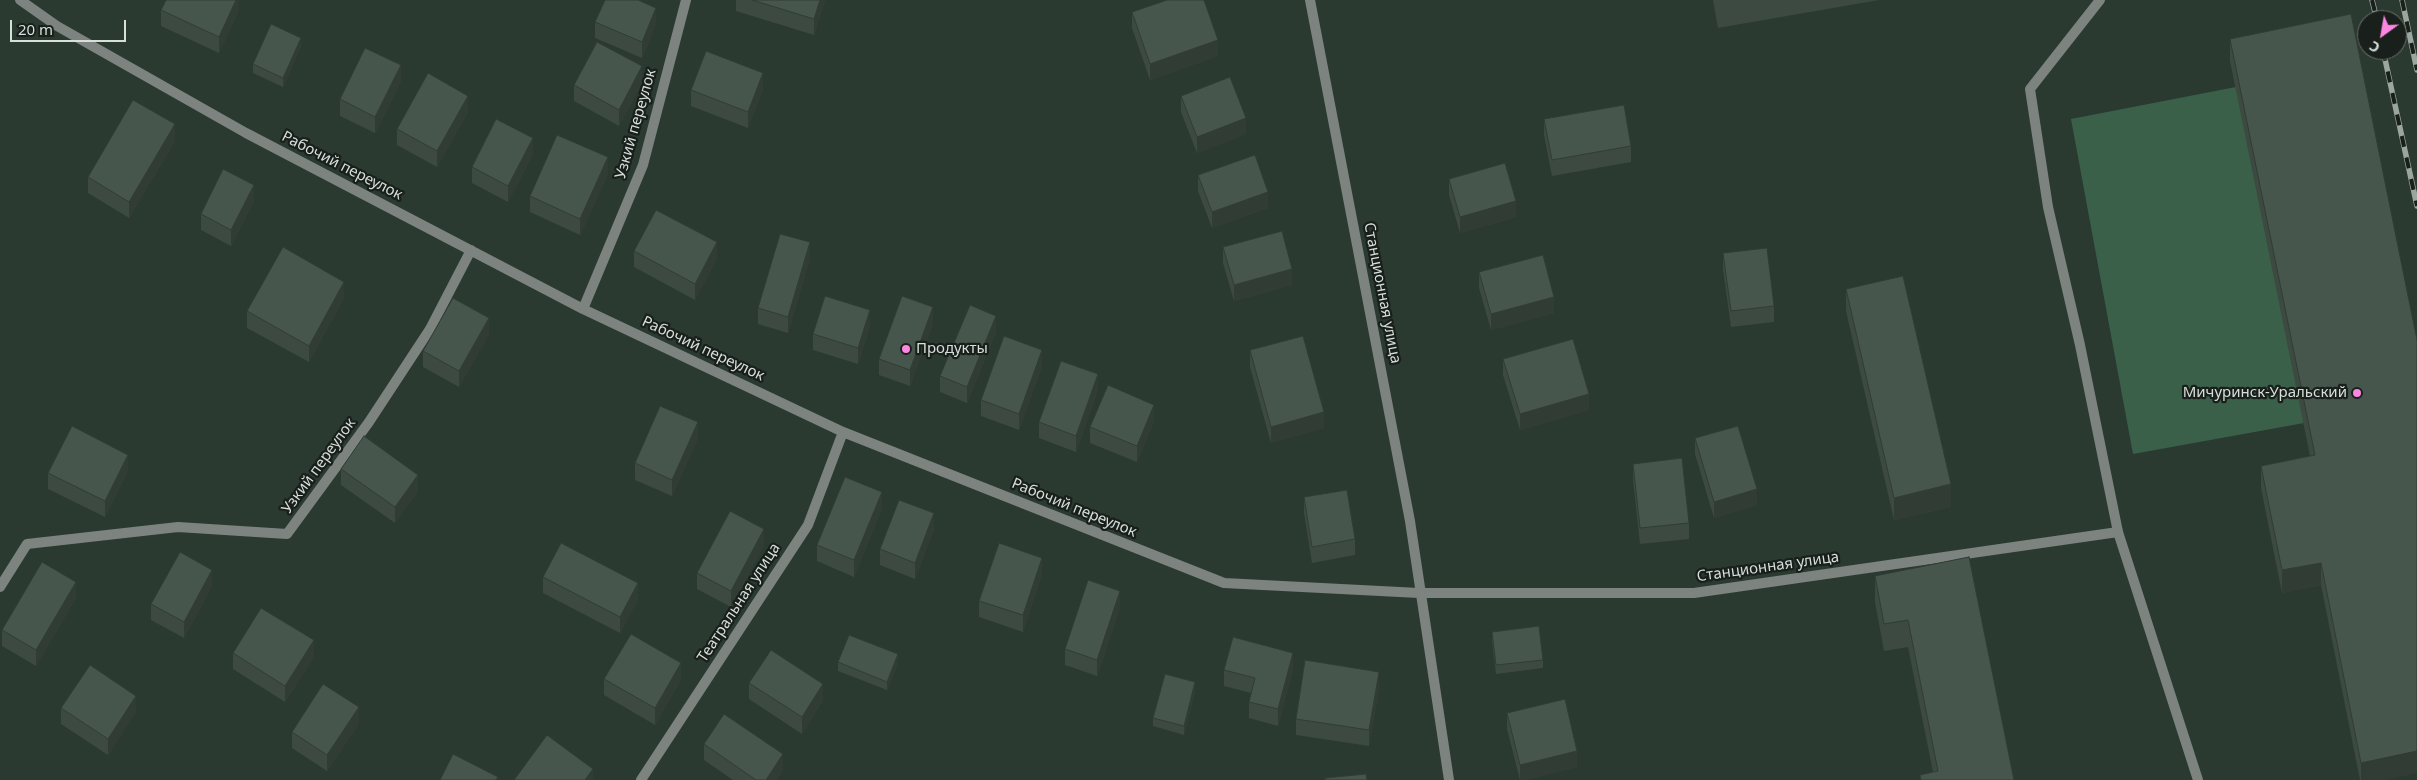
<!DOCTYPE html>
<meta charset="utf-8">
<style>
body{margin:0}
#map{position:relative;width:2417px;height:780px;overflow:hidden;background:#2b3a31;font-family:"Noto Sans",sans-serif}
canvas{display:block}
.north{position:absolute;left:2357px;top:10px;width:50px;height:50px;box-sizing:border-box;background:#191f1b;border:1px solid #656c67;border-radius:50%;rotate:212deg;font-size:14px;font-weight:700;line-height:20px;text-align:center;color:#d6dfd9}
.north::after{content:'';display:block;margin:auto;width:18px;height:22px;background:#fd86e1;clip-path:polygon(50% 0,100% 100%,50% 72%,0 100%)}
.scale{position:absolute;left:10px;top:20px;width:116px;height:22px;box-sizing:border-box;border:2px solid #d6dfd9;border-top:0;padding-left:6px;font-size:15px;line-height:18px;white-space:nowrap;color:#d6dfd9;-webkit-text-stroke:4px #191f1b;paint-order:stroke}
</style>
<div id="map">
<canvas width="2417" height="780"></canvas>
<div class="north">С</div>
<div class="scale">20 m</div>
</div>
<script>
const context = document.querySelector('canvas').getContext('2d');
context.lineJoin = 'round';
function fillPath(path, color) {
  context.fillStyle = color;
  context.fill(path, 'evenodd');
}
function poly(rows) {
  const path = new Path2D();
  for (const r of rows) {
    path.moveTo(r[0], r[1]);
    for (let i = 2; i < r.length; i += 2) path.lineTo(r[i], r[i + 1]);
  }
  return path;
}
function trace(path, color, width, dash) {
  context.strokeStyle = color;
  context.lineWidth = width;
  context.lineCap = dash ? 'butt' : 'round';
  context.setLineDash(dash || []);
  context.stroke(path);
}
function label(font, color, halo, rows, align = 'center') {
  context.font = font + ' "Noto Sans",sans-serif';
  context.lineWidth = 4.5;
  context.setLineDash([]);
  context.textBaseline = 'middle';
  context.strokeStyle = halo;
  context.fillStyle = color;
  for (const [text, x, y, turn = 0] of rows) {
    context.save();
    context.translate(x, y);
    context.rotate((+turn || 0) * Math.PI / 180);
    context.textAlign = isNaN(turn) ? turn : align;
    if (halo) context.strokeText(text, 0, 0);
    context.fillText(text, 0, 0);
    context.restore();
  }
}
fillPath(poly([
 [2236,87,2304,423,2133,454,2071,119]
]), '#3b604a');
trace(poly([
 [2100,0,2030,89,2048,207,2080,345,2118,532]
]), '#7d847f', 10);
trace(poly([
 [20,0,57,26,246,133,583,309,843,432,1224,583,1419,593,1694,593,2118,532,2198,780],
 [1310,0,1410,521,1449,780],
 [583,309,643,165,686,0],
 [0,587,27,544,178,527,287,534,369,422,430,329,471,250],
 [641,780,808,525,843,432]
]), '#7d847f', 10);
const rail = poly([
 [2372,0,2377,20],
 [2402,0,2417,70],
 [2383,50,2417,206]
]);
trace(rail, '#9ba69f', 5.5);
trace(rail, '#191f1b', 4, [11]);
fillPath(poly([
 [239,0,239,10,219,53,161,26,161,10],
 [736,0,825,0,814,35,736,11],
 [1713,0,1879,0,1718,28],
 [1132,12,1218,56,1150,80,1132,28],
 [595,22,656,24,642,58,595,38],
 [2230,39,2385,780,2360,780,2321,585,2282,593,2261,488,2261,466,2310,456,2230,61],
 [301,46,283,87,253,73,253,64],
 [401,81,375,133,340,116,340,99],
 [642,83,619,126,574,101,574,85],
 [763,89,748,128,691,106,691,90],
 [1181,96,1246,134,1197,153,1181,112],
 [468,112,437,167,397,145,397,129],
 [1544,119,1631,146,1631,162,1552,176,1544,135],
 [175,141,129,218,88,193,88,177],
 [533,154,508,202,472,183,472,167],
 [608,174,580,235,530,212,530,196],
 [1198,175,1268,208,1212,228,1198,191],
 [1449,179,1516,217,1460,233,1449,195],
 [254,201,231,246,201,230,201,214],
 [1223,247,1292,285,1234,301,1223,263],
 [634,251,717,258,695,300,634,267],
 [1723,253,1774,306,1774,322,1731,327,1723,269],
 [810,258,788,333,758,324,758,308],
 [1479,272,1554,313,1491,330,1479,288],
 [1846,289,1951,507,1894,520,1846,311],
 [344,298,309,362,247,328,247,311],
 [933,323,910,386,879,375,879,359],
 [870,326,858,364,813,350,813,334],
 [996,332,967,403,940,392,940,376],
 [489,334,459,387,423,367,423,351],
 [1250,350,1324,428,1271,443,1250,367],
 [1503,359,1589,410,1520,430,1503,375],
 [1042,366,1019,430,981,416,981,400],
 [1098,390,1076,452,1039,438,1039,422],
 [1154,421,1137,462,1090,443,1090,427],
 [698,438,672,496,635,480,635,463],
 [1695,438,1757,505,1714,518,1695,454],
 [1633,464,1689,523,1689,539,1640,544,1633,480],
 [341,469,418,491,395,523,341,485],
 [128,471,105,517,48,489,48,473],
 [1304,497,1355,539,1355,555,1312,563,1304,513],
 [882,508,854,577,817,561,817,545],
 [934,529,915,579,880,565,880,549],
 [764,545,731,607,697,589,697,573],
 [1969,557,2014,780,1920,780,1920,775,1933,772,1908,647,1884,651,1875,602,1875,576],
 [1042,574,1023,632,979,617,979,601],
 [543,577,638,599,620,633,543,593],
 [212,586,184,638,151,620,151,604],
 [76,598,36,666,2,646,2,630],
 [1120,607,1097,676,1065,665,1065,649],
 [1492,632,1543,660,1543,668,1496,674,1492,641],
 [233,653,314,657,285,702,233,669],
 [838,662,898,663,887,690,838,671],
 [1293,669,1278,726,1249,718,1249,702,1251,693,1224,686,1224,670],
 [604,679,681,679,655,725,604,695],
 [749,683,823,700,802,734,749,699],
 [1379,688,1369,746,1296,735,1296,719],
 [1195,691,1184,735,1153,726,1153,718],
 [61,708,136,712,108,755,61,724],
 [1507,713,1577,767,1525,780,1520,780,1507,729],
 [359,723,327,771,292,748,292,732],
 [704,744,783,770,777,780,733,780,704,760]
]), '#3c4a41');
fillPath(poly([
 [236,0,239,0,239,10,219,53,219,37],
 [820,0,825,0,814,35,814,19],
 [656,8,656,24,642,58,642,42],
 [301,38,301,46,283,87,283,78],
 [1218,40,1218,56,1150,80,1150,64],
 [401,65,401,81,375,133,375,117],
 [642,66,642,83,619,126,619,110],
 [763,73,763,89,748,128,748,112],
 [468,96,468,112,437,167,437,151],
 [1246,118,1246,134,1197,153,1197,137],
 [175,124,175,141,129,218,129,202],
 [533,138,533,154,508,202,508,186],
 [608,157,608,174,580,235,580,219],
 [254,185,254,201,231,246,231,230],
 [1268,192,1268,208,1212,228,1212,212],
 [1516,201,1516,217,1460,233,1460,217],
 [717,242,717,258,695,300,695,284],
 [810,242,810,258,788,333,788,317],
 [1292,269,1292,285,1234,301,1234,285],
 [344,282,344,298,309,362,309,346],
 [1554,297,1554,313,1491,330,1491,314],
 [933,307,933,323,910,386,910,370],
 [870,310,870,326,858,364,858,348],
 [996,316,996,332,967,403,967,387],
 [489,318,489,334,459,387,459,371],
 [1042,350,1042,366,1019,430,1019,414],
 [1098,374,1098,390,1076,452,1076,436],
 [1589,394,1589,410,1520,430,1520,414],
 [1154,405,1154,421,1137,462,1137,446],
 [1324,412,1324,428,1271,443,1271,427],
 [698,422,698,438,672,496,672,480],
 [128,455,128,471,105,517,105,501],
 [418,475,418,491,395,523,395,507],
 [1951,484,1951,507,1894,520,1894,498],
 [1757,489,1757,505,1714,518,1714,502],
 [882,492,882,508,854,577,854,560],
 [934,513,934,529,915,579,915,563],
 [764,529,764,545,731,607,731,591],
 [1042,558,1042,574,1023,632,1023,615],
 [2321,563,2321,585,2282,593,2282,570],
 [212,570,212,586,184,638,184,622],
 [76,582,76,598,36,666,36,650],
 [638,583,638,599,620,633,620,617],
 [1120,591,1120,607,1097,676,1097,660],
 [314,640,314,657,285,702,285,686],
 [1293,653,1293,669,1278,726,1278,709],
 [898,654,898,663,887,690,887,682],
 [681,663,681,679,655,725,655,708],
 [1379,672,1379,688,1369,746,1369,730],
 [1195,682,1195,691,1184,735,1184,726],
 [823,684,823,700,802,734,802,717],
 [136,696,136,712,108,755,108,739],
 [359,707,359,723,327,771,327,755],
 [1577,751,1577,767,1525,780,1520,780,1520,765],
 [2417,751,2417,773,2385,780,2361,780,2361,763],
 [783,754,783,770,777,780,766,780],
 [593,769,593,780,585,780]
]), '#313c35');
const building = poly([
 [166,0,236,0,219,37,161,10,166,0],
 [605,0,638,0,656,8,642,42,595,22,605,0],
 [752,0,820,0,814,19,752,0],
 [1167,0,1204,0,1218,40,1150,64,1132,12,1167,0],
 [2351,14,2417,340,2417,751,2361,763,2321,563,2282,570,2261,466,2315,455,2230,39,2351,14],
 [271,24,301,38,283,78,253,64,271,24],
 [597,42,642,66,619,110,574,85,597,42],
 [365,48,401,65,375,117,340,99,365,48],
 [706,51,763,73,748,112,691,90,706,51],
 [428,73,468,96,437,151,397,129,428,73],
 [1230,77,1246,118,1197,137,1181,96,1230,77],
 [133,100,175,124,129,202,88,177,133,100],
 [1624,105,1631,146,1552,160,1544,119,1624,105],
 [496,119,533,138,508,186,472,167,496,119],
 [557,135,608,157,580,219,530,196,557,135],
 [1255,155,1268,192,1212,212,1198,175,1255,155],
 [1505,163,1516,201,1460,217,1449,179,1505,163],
 [223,169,254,185,231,230,201,214,223,169],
 [656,210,717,242,695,284,634,251,656,210],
 [1282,231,1292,269,1234,285,1223,247,1282,231],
 [780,234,810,242,788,317,758,308,780,234],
 [283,247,344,282,309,346,247,311,283,247],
 [1767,248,1774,306,1731,311,1723,253,1767,248],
 [1543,255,1554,297,1491,314,1479,272,1543,255],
 [1903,276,1951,484,1894,498,1846,289,1903,276],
 [825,296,870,310,858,348,813,334,825,296],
 [902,296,933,307,910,370,879,359,902,296],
 [453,298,489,318,459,371,423,351,453,298],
 [970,305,996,316,967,387,940,376,970,305],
 [1004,336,1042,350,1019,414,981,400,1004,336],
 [1303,336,1324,412,1271,427,1250,350,1303,336],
 [1573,339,1589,394,1520,414,1503,359,1573,339],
 [1061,361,1098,374,1076,436,1039,422,1061,361],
 [1108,385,1154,405,1137,446,1090,427,1108,385],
 [660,406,698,422,672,480,635,463,660,406],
 [72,426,128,455,105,501,48,473,72,426],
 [1738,426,1757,489,1714,502,1695,438,1738,426],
 [364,436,418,475,395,507,341,469,364,436],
 [1682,458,1689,523,1640,528,1633,464,1682,458],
 [845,477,882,492,854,560,817,545,845,477],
 [1347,490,1355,539,1312,547,1304,497,1347,490],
 [899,500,934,513,915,563,880,549,899,500],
 [730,511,764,529,731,591,697,573,730,511],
 [561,543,638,583,620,617,543,577,561,543],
 [999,543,1042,558,1023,615,979,601,999,543],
 [180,552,212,570,184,622,151,604,180,552],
 [1969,557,2014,780,1921,780,1920,775,1938,771,1908,620,1884,624,1875,576,1969,557],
 [42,562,76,582,36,650,2,630,42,562],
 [1088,580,1120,591,1097,660,1065,649,1088,580],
 [261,608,314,640,285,686,233,653,261,608],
 [1539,626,1543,660,1496,665,1492,632,1539,626],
 [631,634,681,663,655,708,604,679,631,634],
 [849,635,898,654,887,682,838,662,849,635],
 [1233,637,1293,653,1278,709,1249,702,1255,678,1224,670,1233,637],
 [771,650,823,684,802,717,749,683,771,650],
 [1305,660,1379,672,1369,730,1296,719,1305,660],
 [90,665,136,696,108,739,61,708,90,665],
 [1165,674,1195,682,1184,726,1153,718,1165,674],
 [323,684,359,707,327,755,292,732,323,684],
 [1565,699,1577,751,1520,765,1507,713,1565,699],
 [724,714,783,754,766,780,756,780,704,744,724,714],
 [547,735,593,769,585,780,514,780,547,735],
 [453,754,498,777,496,780,440,780,453,754],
 [1366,774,1367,780,1325,780,1325,778,1366,774]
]);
fillPath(building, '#46564c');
trace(building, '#313c35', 1);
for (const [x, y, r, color] of [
 [906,349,5,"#fd86e1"],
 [2357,393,5,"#fd86e1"]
]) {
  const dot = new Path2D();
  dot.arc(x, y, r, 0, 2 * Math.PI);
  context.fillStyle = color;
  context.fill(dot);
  trace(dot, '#191f1b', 2);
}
label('15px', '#d6dfd9', '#191f1b', [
 ["Узкий переулок",636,124,-74],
 ["Рабочий переулок",342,166,27],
 ["Станционная улица",1382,293,79],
 ["Рабочий переулок",703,349,25],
 ["Узкий переулок",319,466,-54],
 ["Рабочий переулок",1074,508,22],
 ["Станционная улица",1768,567,-8],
 ["Театральная улица",739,603,-57]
]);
label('15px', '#d6dfd9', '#191f1b', [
 ["Продукты",916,349],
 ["Мичуринск-Уральский",2347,393,"right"]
], 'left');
</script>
